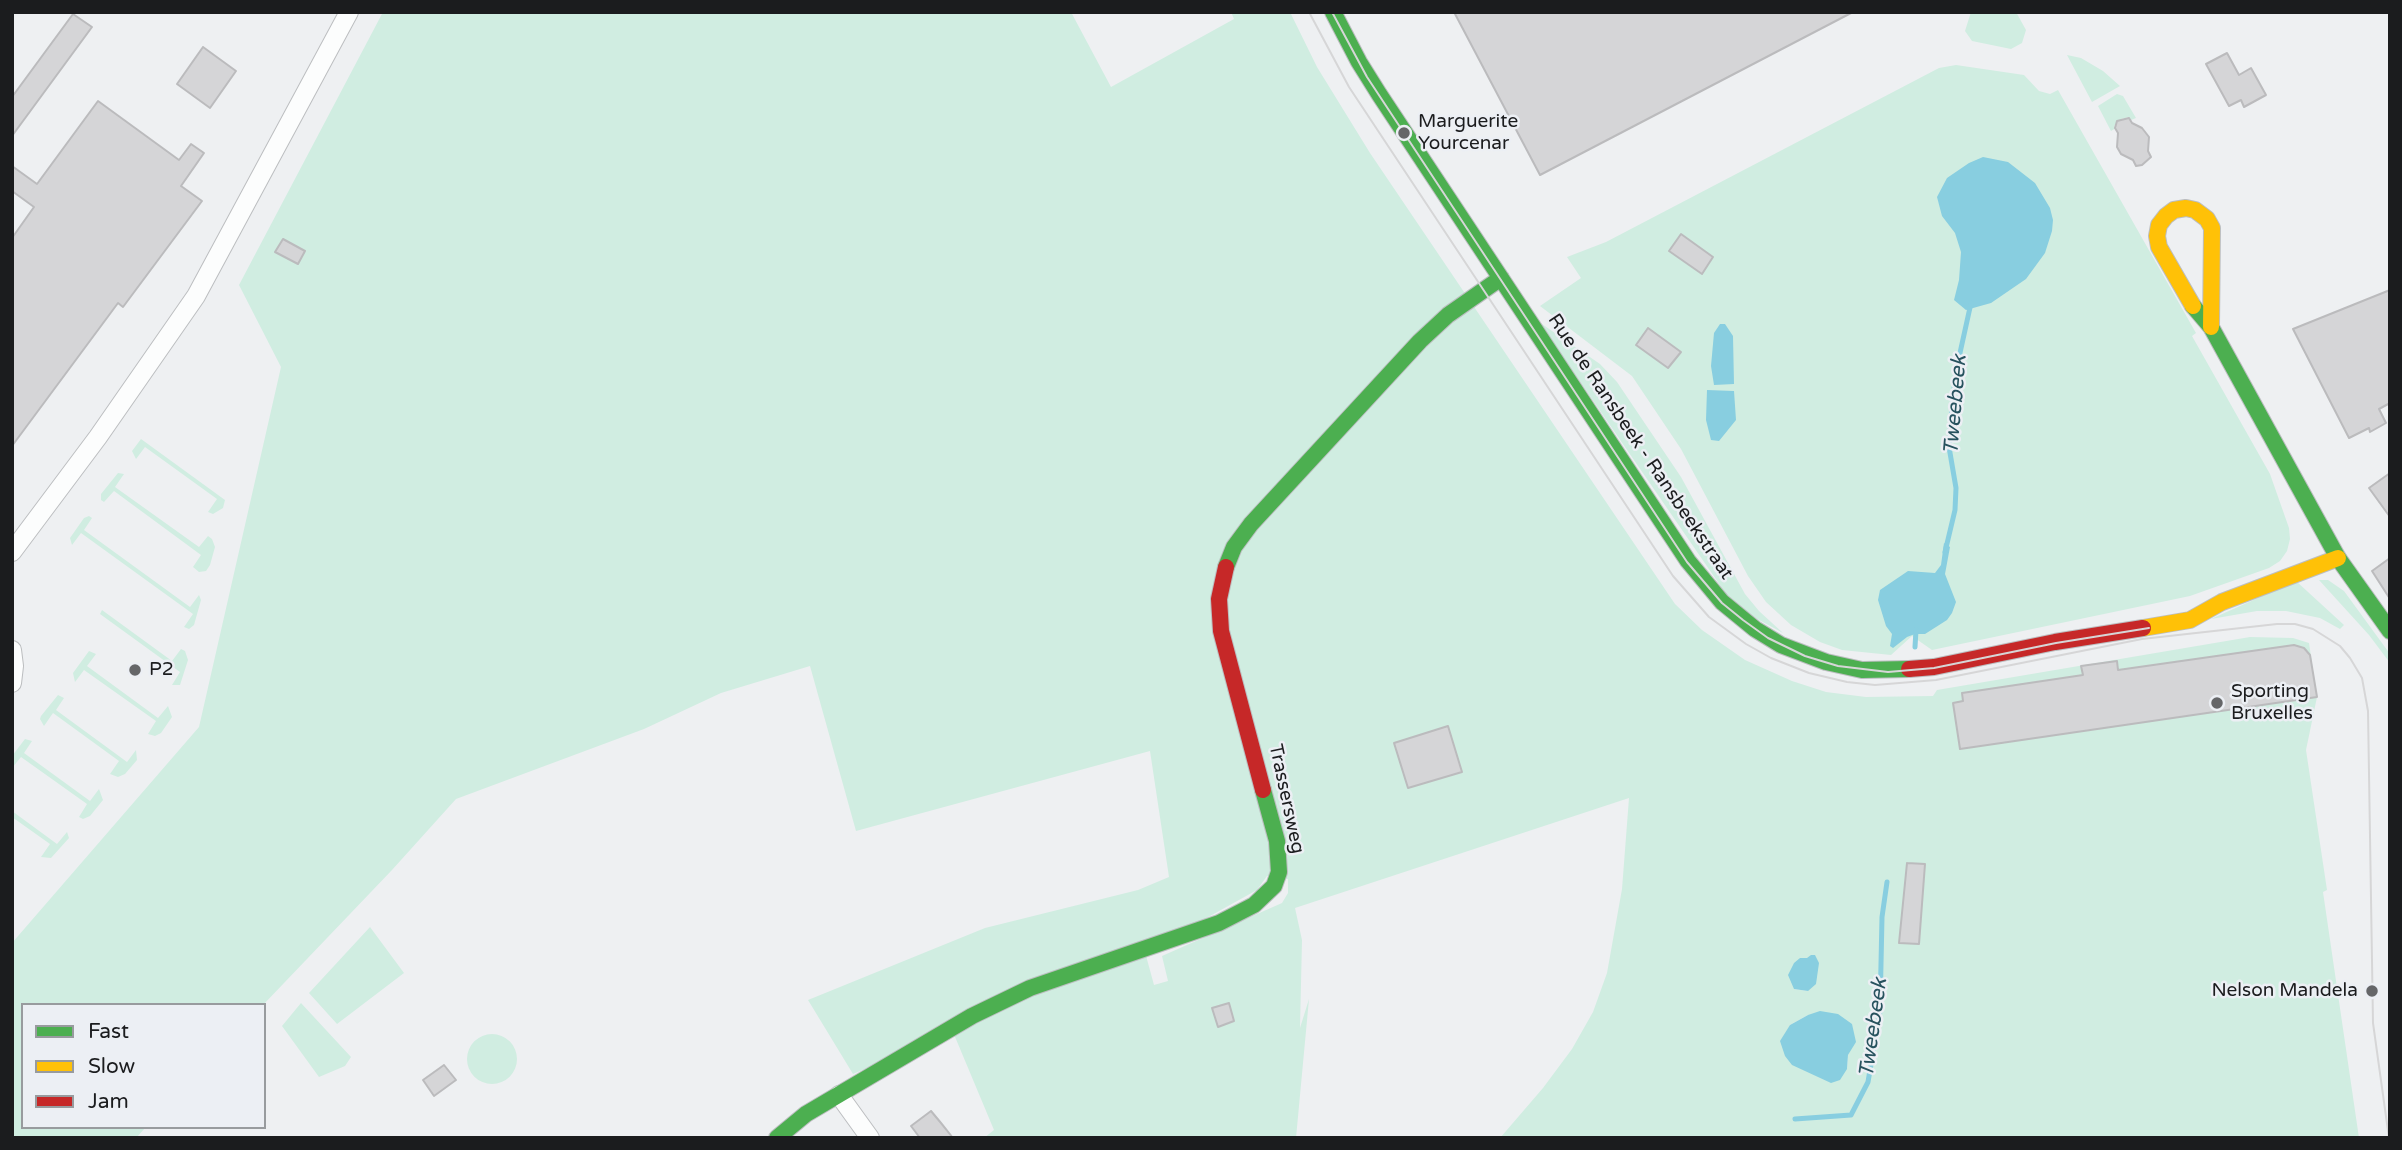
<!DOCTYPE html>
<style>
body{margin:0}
#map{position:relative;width:2402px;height:1150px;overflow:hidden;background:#eef0f2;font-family:"Varela Round",sans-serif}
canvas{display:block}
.frame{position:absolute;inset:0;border:14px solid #1b1c1e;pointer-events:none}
.legend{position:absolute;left:21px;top:1003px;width:245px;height:126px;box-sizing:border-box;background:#eceff4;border:2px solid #989b9e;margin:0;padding:9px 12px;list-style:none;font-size:21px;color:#1b1c1e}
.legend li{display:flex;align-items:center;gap:14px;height:35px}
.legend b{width:35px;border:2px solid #989b9e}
</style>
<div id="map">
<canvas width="2402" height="1150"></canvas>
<div class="frame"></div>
<ul class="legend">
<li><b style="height:9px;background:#4caf50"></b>Fast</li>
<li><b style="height:9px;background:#ffc107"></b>Slow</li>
<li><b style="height:9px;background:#c62828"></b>Jam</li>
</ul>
</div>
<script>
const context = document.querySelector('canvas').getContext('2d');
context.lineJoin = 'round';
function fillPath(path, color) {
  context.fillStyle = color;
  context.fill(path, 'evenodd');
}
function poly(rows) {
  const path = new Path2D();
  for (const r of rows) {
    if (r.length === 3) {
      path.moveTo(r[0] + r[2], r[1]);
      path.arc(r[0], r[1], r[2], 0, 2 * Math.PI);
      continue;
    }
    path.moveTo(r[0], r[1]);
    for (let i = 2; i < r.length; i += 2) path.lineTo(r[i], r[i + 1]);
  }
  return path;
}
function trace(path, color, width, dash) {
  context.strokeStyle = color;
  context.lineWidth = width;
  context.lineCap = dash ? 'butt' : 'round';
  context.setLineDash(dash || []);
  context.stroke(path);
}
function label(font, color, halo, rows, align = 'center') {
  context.font = font + ' "Varela Round",sans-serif';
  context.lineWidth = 5;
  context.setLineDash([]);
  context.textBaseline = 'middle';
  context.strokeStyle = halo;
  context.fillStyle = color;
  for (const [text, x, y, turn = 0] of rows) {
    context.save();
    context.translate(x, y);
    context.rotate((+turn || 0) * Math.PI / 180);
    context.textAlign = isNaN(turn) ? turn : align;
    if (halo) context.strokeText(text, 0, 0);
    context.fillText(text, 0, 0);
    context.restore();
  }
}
fillPath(poly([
 [383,12,1071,12,1111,87,1234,19,1231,12,1290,12,1317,67,1370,153,1675,604,1702,630,1745,660,1792,681,1826,692,1866,697,1933,696,1937,690,2250,637,2293,638,2309,643,2317,697,2306,750,2327,890,2323,892,2359,1138,1500,1138,1543,1088,1572,1049,1593,1012,1607,973,1622,889,1629,798,1295,908,1302,940,1300,1028,1309,999,1296,1138,984,1138,994,1130,953,1032,853,1074,808,1000,985,928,1138,890,1169,877,1150,751,856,831,810,666,721,693,644,729,456,799,392,870,263,1005,23,1005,23,1127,146,1127,136,1138,12,1138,12,943,199,727,281,367,239,285],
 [1267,876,1288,879,1288,893,1282,903,1162,956,1168,981,1154,985,1145,952,1257,890],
 [1800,958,1807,958,1808,991,1794,989],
 [1808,1015,1852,1046,1848,1055,1847,1069,1790,1025],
 [1971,12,2016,12,2026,30,2022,43,2011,49,1972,41,1965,31],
 [2067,55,2081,58,2103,71,2120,86,2092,102],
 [1956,65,2024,75,2039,91,2050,94,2058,90,2196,333,2192,336,2270,474,2289,528,2290,539,2287,551,2280,561,2269,568,2190,596,1932,650,1912,636,1891,655,1842,650,1820,642,1791,625,1766,602,1748,576,1681,449,1632,376,1540,306,1581,278,1567,257,1606,242,1939,68],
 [2117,94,2123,96,2136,118,2131,120,2129,117,2121,119,2114,126,2116,128,2111,131,2098,106],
 [1539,322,1600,364,1617,382,1681,477,1745,594,1759,611,1783,633,1735,607],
 [141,439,225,500,223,508,213,514,208,512,217,499,145,447,136,459,132,451],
 [118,473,124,474,115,487,199,547,208,536,212,539,215,547,210,565,206,571,199,572,193,567,201,555,114,491,104,502,101,500,101,494],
 [89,516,92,518,84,530,190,607,199,595,201,600,194,625,189,629,184,627,193,614,81,533,72,545,70,538,84,518],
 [2319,580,2328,580,2344,591,2390,654,2390,663,2369,635],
 [2296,581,2344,625,2340,629,2320,618,2286,611,2257,611,2211,619],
 [102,610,172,661,181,649,185,651,188,660,180,685,172,685,180,672,100,614],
 [89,651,96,654,87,666,158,718,168,706,172,717,161,733,155,736,148,734,156,721,84,670,75,682,73,673],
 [58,695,64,698,56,710,127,762,136,750,137,760,125,774,118,777,110,774,119,761,53,713,44,726,40,719,41,716],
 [25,739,32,741,24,753,90,801,99,789,103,800,90,816,83,819,79,817,87,804,21,757,12,768,12,756],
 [12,811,57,844,67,832,69,838,51,858,41,857,50,844,12,817],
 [370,927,404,973,337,1024,309,993],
 [301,1003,351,1057,345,1066,319,1077,282,1026],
 [492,1059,25]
]), '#d0ede1');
fillPath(poly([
 [1983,157,2008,162,2035,183,2050,208,2053,220,2052,231,2045,253,2026,279,1991,303,1966,310,1954,300,1959,280,1961,252,1955,233,1942,216,1937,197,1947,178,1969,163],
 [1720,324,1725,324,1733,336,1734,384,1714,385,1711,366,1714,333],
 [1707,390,1734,391,1736,420,1719,441,1711,440,1706,420],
 [1944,543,1950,547,1945,574,1956,602,1952,613,1947,620,1925,634,1915,634,1907,637,1893,648,1890,646,1892,634,1886,626,1878,600,1880,590,1908,571,1935,573,1941,565],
 [1811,955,1815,955,1819,963,1816,984,1808,991,1794,989,1788,975,1794,963,1800,958,1807,958],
 [1820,1011,1838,1014,1852,1024,1856,1042,1848,1055,1847,1069,1840,1080,1831,1083,1792,1065,1785,1056,1780,1041,1790,1025,1808,1015]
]), '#88cee0');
trace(poly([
 [1945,552,1955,510,1956,488,1949,447,1952,407,1956,371,1971,303],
 [1915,647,1916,630],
 [1795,1119,1851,1115,1868,1082,1880,1011,1882,917,1887,882]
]), '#88cee0', 5);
const building = poly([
 [1454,12,1853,12,1540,175,1454,12],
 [73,14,92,27,12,136,12,97,73,14],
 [203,47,236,71,210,108,177,84,203,47],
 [2227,53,2239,75,2251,68,2266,95,2244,107,2241,100,2229,106,2206,64,2227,53],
 [98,101,179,160,191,144,204,153,181,186,202,201,123,307,118,303,12,446,12,238,34,207,12,191,12,166,37,184,98,101],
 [2129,118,2132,123,2142,128,2149,137,2148,151,2151,157,2142,165,2136,166,2133,160,2121,154,2117,147,2118,133,2115,128,2117,121,2129,118],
 [1681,234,1713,257,1702,274,1669,251,1681,234],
 [283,239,305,251,298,264,275,252,283,239],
 [2390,290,2390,403,2379,409,2386,423,2370,432,2369,428,2349,438,2293,329,2390,290],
 [1648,328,1681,352,1668,368,1636,345,1648,328],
 [2390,473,2390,517,2369,488,2390,473],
 [2390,558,2390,599,2372,571,2390,558],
 [2294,645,2304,648,2310,655,2317,697,1960,749,1953,703,1963,701,1962,693,2083,675,2081,666,2117,661,2118,670,2294,645],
 [1448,726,1462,772,1408,788,1394,743,1448,726],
 [1907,863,1925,864,1919,944,1899,943,1907,863],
 [1229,1003,1234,1021,1218,1027,1212,1008,1229,1003],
 [444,1065,456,1080,434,1096,423,1080,444,1065],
 [931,1111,941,1123,953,1138,920,1138,911,1126,931,1111]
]);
fillPath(building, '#d5d5d7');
trace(building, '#bbbbbd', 2);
const street = poly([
 [12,552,98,437,196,296,349,12],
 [12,650,14,666,12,683],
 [839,1095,870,1138]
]);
const fast = poly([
 [1333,12,1359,62,1379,94,1688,561,1722,602,1755,629,1781,645,1826,662,1862,670,1909,669],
 [2193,306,2211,327,2338,558,2390,631],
 [1226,567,1234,547,1251,524,1420,341,1448,315,1501,278],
 [777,1138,806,1114,972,1016,1030,988,1219,923,1254,905,1274,886,1279,872,1277,841,1263,790]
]);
const slow = poly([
 [2193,306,2159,247,2157,236,2159,225,2166,216,2174,210,2186,208,2195,210,2207,219,2212,228,2211,327],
 [2143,628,2190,620,2222,602,2338,558]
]);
const jam = poly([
 [1226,567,1219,599,1221,631,1263,790],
 [1909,669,1934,667,2055,642,2143,628]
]);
trace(street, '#bcbec0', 20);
trace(fast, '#bcbec0', 18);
trace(slow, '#bcbec0', 18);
trace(jam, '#bcbec0', 18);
trace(street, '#fcfdfd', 18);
trace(fast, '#4caf50', 16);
trace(slow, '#ffc107', 16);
trace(jam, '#c62828', 16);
trace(poly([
 [1309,12,1349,87,1673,576,1709,617,1746,644,1771,658,1809,673,1847,682,1875,685,1936,680,2142,639,2277,624,2295,624,2313,629,2340,646,2350,658,2362,678,2368,711,2373,1023,2389,1138],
 [1332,12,1367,77,1687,562,1722,603,1743,620,1768,638,1805,656,1838,666,1888,672,1934,668,2056,643,2149,628]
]), '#d6d6d7', 2);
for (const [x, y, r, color] of [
 [1404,133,7,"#656668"],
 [135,670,7,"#656668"],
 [2217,703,7,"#656668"],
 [2372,991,7,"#656668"]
]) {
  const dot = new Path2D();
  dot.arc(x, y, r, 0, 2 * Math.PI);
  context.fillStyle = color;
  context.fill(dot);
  trace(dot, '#eceff4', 2.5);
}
label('19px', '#1b1c1e', '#eceff4', [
 ["Marguerite",1418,122],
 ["Yourcenar",1418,144],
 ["P2",149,670],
 ["Sporting",2231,692],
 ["Bruxelles",2231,714],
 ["Nelson Mandela",2358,991,"right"]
], 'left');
label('19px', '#1b1c1e', '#eceff4', [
 ["Rue de Ransbeek - Ransbeekstraat",1640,447,56],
 ["Trassersweg",1286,799,78]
]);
label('italic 21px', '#27525e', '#eceff4', [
 ["Tweebeek",1956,405,-85],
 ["Tweebeek",1874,1028,-82]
]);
</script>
